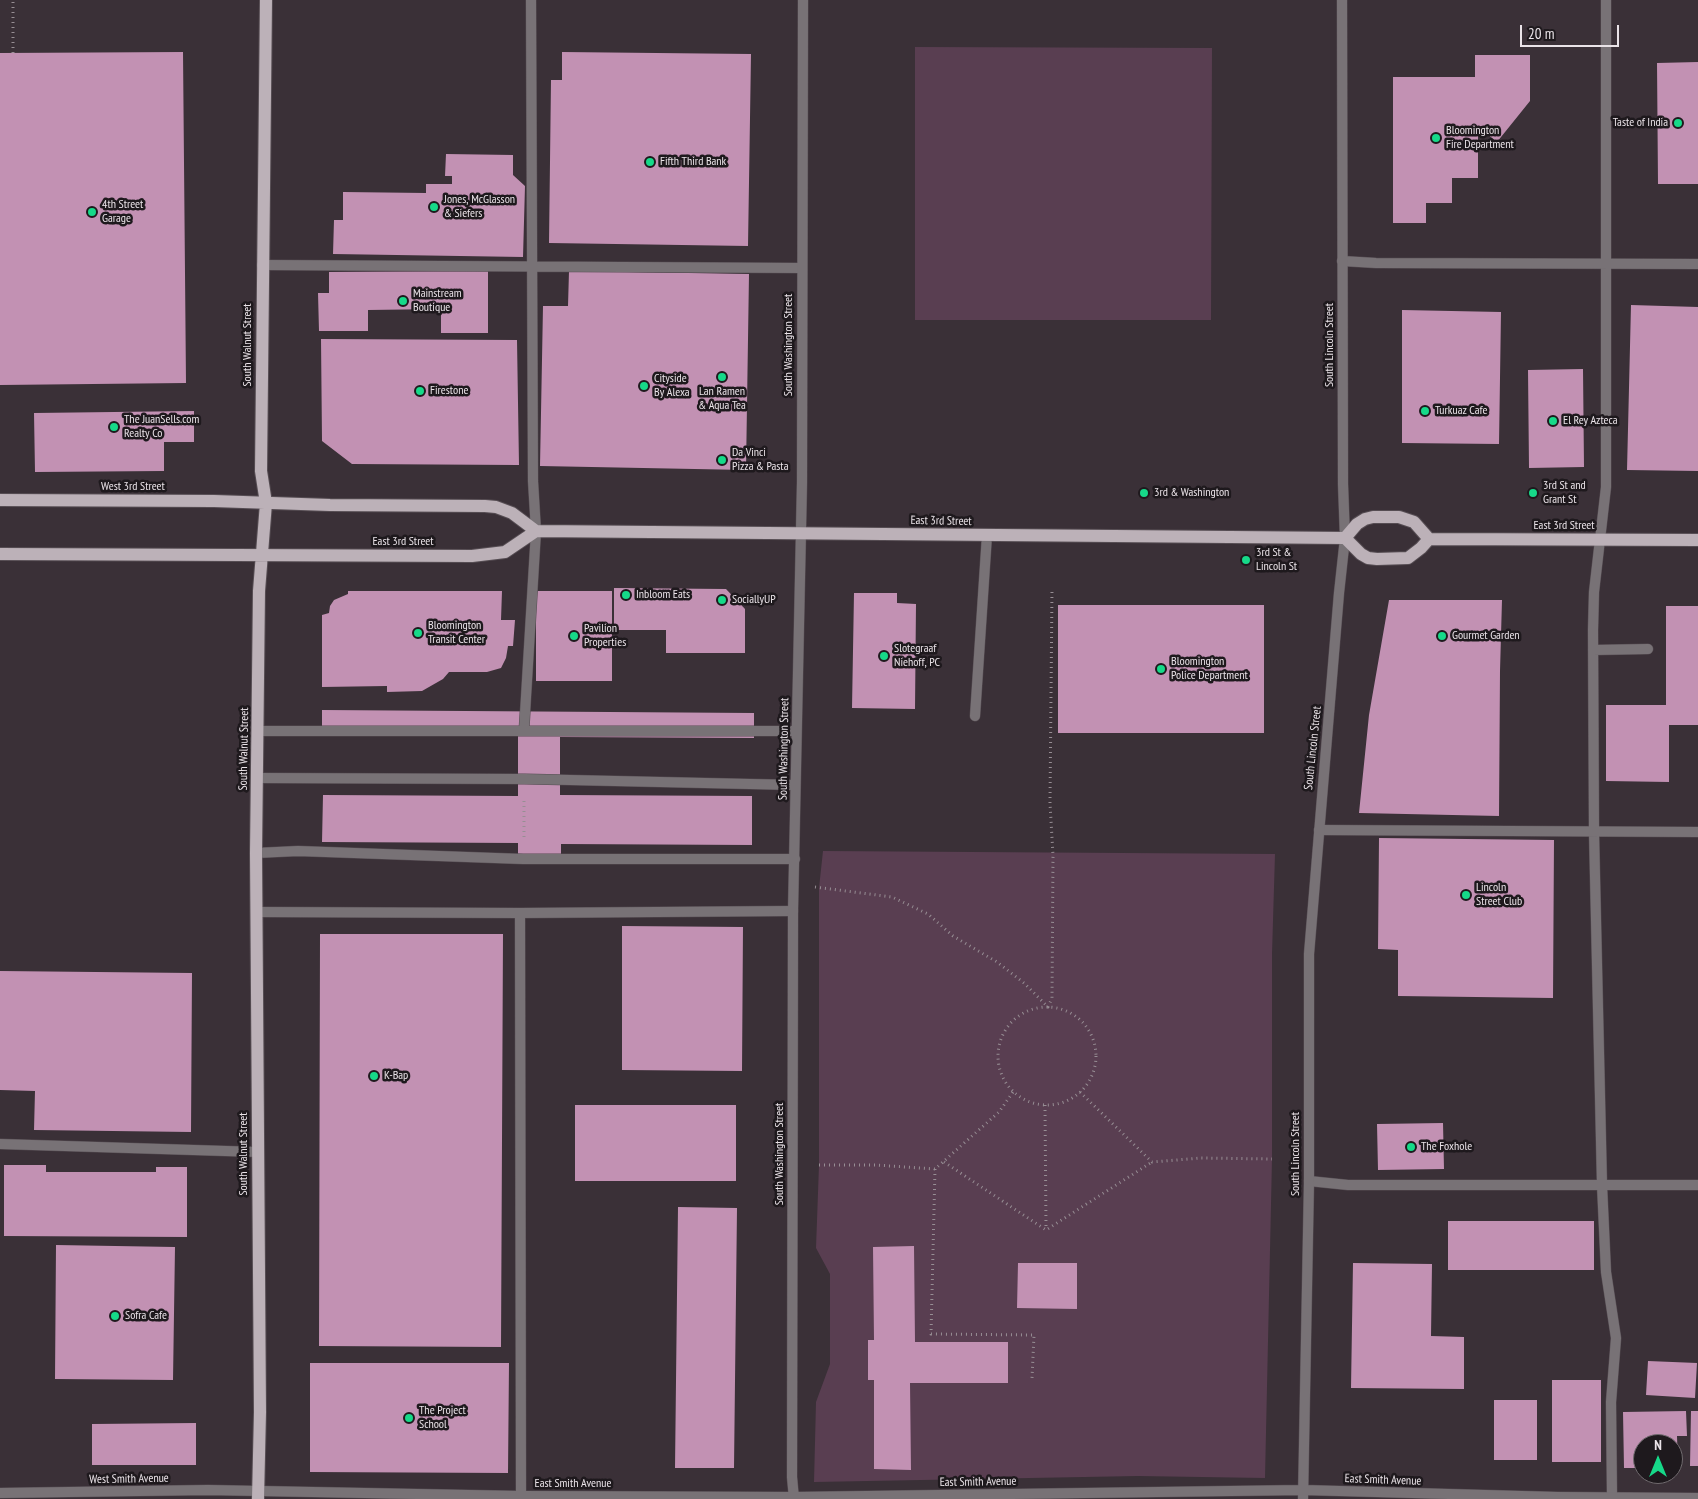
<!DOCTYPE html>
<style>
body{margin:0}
#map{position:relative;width:1698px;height:1499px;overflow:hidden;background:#3a3037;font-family:"PT Sans Narrow",sans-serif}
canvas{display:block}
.north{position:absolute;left:1633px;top:1434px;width:50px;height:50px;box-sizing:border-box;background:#1e191d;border:1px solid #706a6e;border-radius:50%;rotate:0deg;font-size:14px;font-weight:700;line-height:20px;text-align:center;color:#eae3e8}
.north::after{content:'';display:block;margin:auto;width:18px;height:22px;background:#16d989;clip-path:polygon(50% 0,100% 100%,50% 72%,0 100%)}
.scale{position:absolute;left:1520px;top:25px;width:99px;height:22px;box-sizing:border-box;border:2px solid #eae3e8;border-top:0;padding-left:6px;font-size:15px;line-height:18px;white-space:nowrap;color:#eae3e8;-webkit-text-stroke:4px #1e191d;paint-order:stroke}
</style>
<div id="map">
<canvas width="1698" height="1499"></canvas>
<div class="north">N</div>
<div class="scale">20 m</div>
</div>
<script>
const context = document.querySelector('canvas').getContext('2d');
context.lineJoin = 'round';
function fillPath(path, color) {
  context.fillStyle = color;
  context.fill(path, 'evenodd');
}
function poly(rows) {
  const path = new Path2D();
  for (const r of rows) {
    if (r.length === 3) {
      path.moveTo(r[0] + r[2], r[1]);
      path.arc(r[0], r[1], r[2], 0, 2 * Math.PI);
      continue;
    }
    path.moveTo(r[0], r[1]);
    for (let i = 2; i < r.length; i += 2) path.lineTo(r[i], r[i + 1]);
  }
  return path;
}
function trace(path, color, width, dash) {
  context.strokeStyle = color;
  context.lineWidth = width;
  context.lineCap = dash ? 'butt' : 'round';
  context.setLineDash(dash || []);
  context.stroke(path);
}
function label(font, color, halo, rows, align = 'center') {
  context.font = font + ' "PT Sans Narrow",sans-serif';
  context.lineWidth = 5;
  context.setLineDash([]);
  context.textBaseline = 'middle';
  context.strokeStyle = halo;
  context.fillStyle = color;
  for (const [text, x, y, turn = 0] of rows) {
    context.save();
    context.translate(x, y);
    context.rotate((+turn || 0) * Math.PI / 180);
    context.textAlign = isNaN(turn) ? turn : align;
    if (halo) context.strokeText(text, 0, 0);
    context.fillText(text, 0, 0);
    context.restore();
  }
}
fillPath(poly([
 [915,47,1212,48,1211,320,915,320],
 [823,851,1275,854,1272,954,1272,1159,1265,1478,1138,1476,814,1482,816,1402,830,1364,830,1274,816,1248,819,1165,819,888]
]), '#593e51');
fillPath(poly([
 [183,52,186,383,0,385,0,53],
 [562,52,751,54,748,246,549,243,551,80,562,80],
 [1475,55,1530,55,1530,101,1497,142,1486,133,1478,133,1478,178,1452,178,1452,203,1426,203,1426,223,1393,223,1393,77,1475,77],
 [1698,62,1698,184,1658,184,1657,63],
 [446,154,513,155,513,175,525,186,523,257,333,254,334,220,343,220,343,192,426,193,426,184,452,184,452,176,445,176],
 [488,271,488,333,441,333,441,309,368,310,368,331,319,331,318,293,329,293,329,272],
 [569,271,749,274,746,470,540,466,543,306,568,306],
 [1631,305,1698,307,1698,471,1627,470],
 [1402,310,1501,312,1499,444,1402,443],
 [321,339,517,340,519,465,352,464,322,441],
 [1583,369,1584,467,1529,468,1528,370],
 [194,411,194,442,164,442,164,471,35,472,34,413],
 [614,588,726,589,745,609,745,653,666,653,666,630,614,630],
 [348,591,502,591,501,620,515,620,513,646,508,646,506,658,501,668,487,672,449,672,443,679,422,691,387,692,387,686,322,687,322,615,329,613,330,606,334,600,348,594],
 [536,591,612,591,612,681,536,681],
 [854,593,897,593,897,603,916,604,915,709,852,708],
 [1389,600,1502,600,1500,671,1499,816,1359,813,1369,715],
 [1058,605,1264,605,1264,733,1058,733],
 [1666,606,1698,606,1698,725,1669,725,1669,782,1606,781,1606,705,1666,705],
 [322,710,754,713,754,738,560,737,560,795,752,796,752,845,561,844,561,854,518,854,518,843,322,842,323,795,518,796,518,736,322,734],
 [1379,838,1554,840,1553,998,1398,996,1398,950,1378,949],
 [622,926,743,927,742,1071,622,1070],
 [320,934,503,934,501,1347,319,1346],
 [0,971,192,973,191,1132,34,1130,35,1091,0,1090],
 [575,1105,736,1105,736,1181,575,1181],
 [1443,1123,1444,1169,1378,1170,1377,1124],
 [4,1165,46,1165,46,1172,156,1172,156,1167,187,1167,187,1237,4,1236],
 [678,1207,737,1208,734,1468,675,1468],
 [1448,1221,1594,1221,1594,1270,1448,1270],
 [56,1245,175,1247,173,1380,55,1379],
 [914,1246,915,1342,1008,1342,1008,1383,910,1383,911,1470,874,1469,874,1380,868,1380,868,1340,874,1340,873,1247],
 [1018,1263,1077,1263,1077,1309,1017,1308],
 [1353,1263,1432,1264,1431,1336,1464,1337,1464,1389,1351,1388],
 [1648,1361,1697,1363,1695,1398,1646,1395],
 [310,1363,509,1363,508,1473,310,1472],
 [1552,1380,1601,1380,1601,1462,1552,1462],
 [1494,1400,1537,1400,1537,1460,1494,1460],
 [1686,1411,1687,1436,1677,1436,1678,1468,1673,1468,1673,1444,1643,1444,1643,1468,1624,1468,1623,1412],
 [1691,1411,1698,1411,1698,1466,1690,1466],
 [196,1423,196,1465,92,1465,92,1424]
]), '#c291b3');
const lane = poly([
 [1606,0,1606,487,1594,592,1593,630,1594,832,1602,1185,1606,1272,1616,1338,1611,1402,1612,1497],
 [1342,261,1376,263,1698,264],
 [262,265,802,268],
 [1593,650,1648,649],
 [975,716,987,535],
 [524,730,536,531,533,481,531,0],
 [258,731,796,731],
 [257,778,525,779,795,785],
 [1319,830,1698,832],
 [256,853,298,851,523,859,795,859],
 [256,912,520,913,793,911],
 [520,913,521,1499],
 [0,1144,258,1152],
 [1309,1181,1348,1185,1698,1185]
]);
const street = poly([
 [0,1493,208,1490,521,1496,794,1497,1303,1490,1558,1497,1698,1498],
 [794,1499,792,1477,793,911,802,482,803,0],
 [1303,1499,1309,1181,1309,954,1339,593,1345,538,1343,484,1342,0]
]);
const primary = poly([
 [0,500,214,501,330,505,485,506,496,507,512,513,536,531],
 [1345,538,1357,524,1365,519,1373,517,1399,517,1414,522,1429,539],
 [1345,538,1361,554,1368,558,1377,559,1408,558,1421,548,1429,539],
 [1429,539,1698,540],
 [0,554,472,556,505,552,536,531,1345,538],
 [258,1499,260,1412,256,853,259,591,266,503,261,471,266,0]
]);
trace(lane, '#564d53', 11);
trace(street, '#564d53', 11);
trace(primary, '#564d53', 14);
trace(poly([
 [13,53,13,0],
 [524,837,524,801],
 [815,887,892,897,928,914,953,936,997,962,1024,983,1048,1007,1052,998,1053,855,1050,803,1052,589],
 [1047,1056,49],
 [1080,1092,1152,1162,1201,1158,1272,1159],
 [1045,1105,1046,1229],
 [944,1162,1046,1230,1152,1162],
 [819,1165,876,1165,935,1169,999,1112,1013,1092,1012,1091],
 [935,1169,931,1334,1034,1335,1032,1378]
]), '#978e94', 3, [1, 4]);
trace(lane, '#787276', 10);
trace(street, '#787276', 10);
trace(primary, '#bcb1b8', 12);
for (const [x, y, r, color] of [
 [1678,123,5,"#16d989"],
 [1436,138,5,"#16d989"],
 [650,162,5,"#16d989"],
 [434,207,5,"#16d989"],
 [92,212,5,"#16d989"],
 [403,301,5,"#16d989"],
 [722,377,5,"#16d989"],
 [644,386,5,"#16d989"],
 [420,391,5,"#16d989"],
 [1425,411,5,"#16d989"],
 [1553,421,5,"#16d989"],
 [114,427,5,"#16d989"],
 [722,460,5,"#16d989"],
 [1144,493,5,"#16d989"],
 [1533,493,5,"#16d989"],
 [1246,560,5,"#16d989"],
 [626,595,5,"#16d989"],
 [722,600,5,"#16d989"],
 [418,633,5,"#16d989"],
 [574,636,5,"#16d989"],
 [1442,636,5,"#16d989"],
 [884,656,5,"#16d989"],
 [1161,669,5,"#16d989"],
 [1466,895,5,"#16d989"],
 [374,1076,5,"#16d989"],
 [1411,1147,5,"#16d989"],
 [115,1316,5,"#16d989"],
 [409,1418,5,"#16d989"]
]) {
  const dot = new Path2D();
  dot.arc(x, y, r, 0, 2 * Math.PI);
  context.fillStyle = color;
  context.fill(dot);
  trace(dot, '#1e191d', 2);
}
label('12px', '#eae3e8', '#1e191d', [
 ["Taste of India",1668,123,"right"],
 ["Bloomington",1446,131],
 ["Fire Department",1446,145],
 ["Fifth Third Bank",660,162],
 ["Jones, McGlasson",444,200],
 ["& Siefers",444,214],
 ["4th Street",102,205],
 ["Garage",102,219],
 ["Mainstream",413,294],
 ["Boutique",413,308],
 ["Cityside",654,379],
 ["By Alexa",654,393],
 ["Firestone",430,391],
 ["Lan Ramen",722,392,"center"],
 ["& Aqua Tea",722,406,"center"],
 ["Turkuaz Cafe",1435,411],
 ["The JuanSells.com",124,420],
 ["Realty Co",124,434],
 ["El Rey Azteca",1563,421],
 ["Da Vinci",732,453],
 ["Pizza & Pasta",732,467],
 ["3rd St and",1543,486],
 ["Grant St",1543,500],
 ["3rd & Washington",1154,493],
 ["3rd St &",1256,553],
 ["Lincoln St",1256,567],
 ["Inbloom Eats",636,595],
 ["SociallyUP",732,600],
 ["Bloomington",428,626],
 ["Transit Center",428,640],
 ["Pavilion",584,629],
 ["Properties",584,643],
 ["Gourmet Garden",1452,636],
 ["Slotegraaf",894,649],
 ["Niehoff, PC",894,663],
 ["Bloomington",1171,662],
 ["Police Department",1171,676],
 ["Lincoln",1476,888],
 ["Street Club",1476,902],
 ["K-Bap",384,1076],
 ["The Foxhole",1421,1147],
 ["Sofra Cafe",125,1316],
 ["The Project",419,1411],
 ["School",419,1425]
], 'left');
label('12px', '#eae3e8', '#1e191d', [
 ["South Walnut Street",248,345,-90],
 ["South Washington Street",789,345,-90],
 ["South Lincoln Street",1330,345,-90],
 ["West 3rd Street",133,487],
 ["East 3rd Street",941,521,1],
 ["East 3rd Street",1564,526],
 ["East 3rd Street",403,542],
 ["South Lincoln Street",1313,748,-84],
 ["South Walnut Street",244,749,-89],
 ["South Washington Street",784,749,-89],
 ["South Walnut Street",244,1154,-90],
 ["South Washington Street",780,1154,-90],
 ["South Lincoln Street",1296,1154,-90],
 ["West Smith Avenue",129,1479,-1],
 ["East Smith Avenue",1383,1480,2],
 ["East Smith Avenue",978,1482,-1],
 ["East Smith Avenue",573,1484]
]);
</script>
